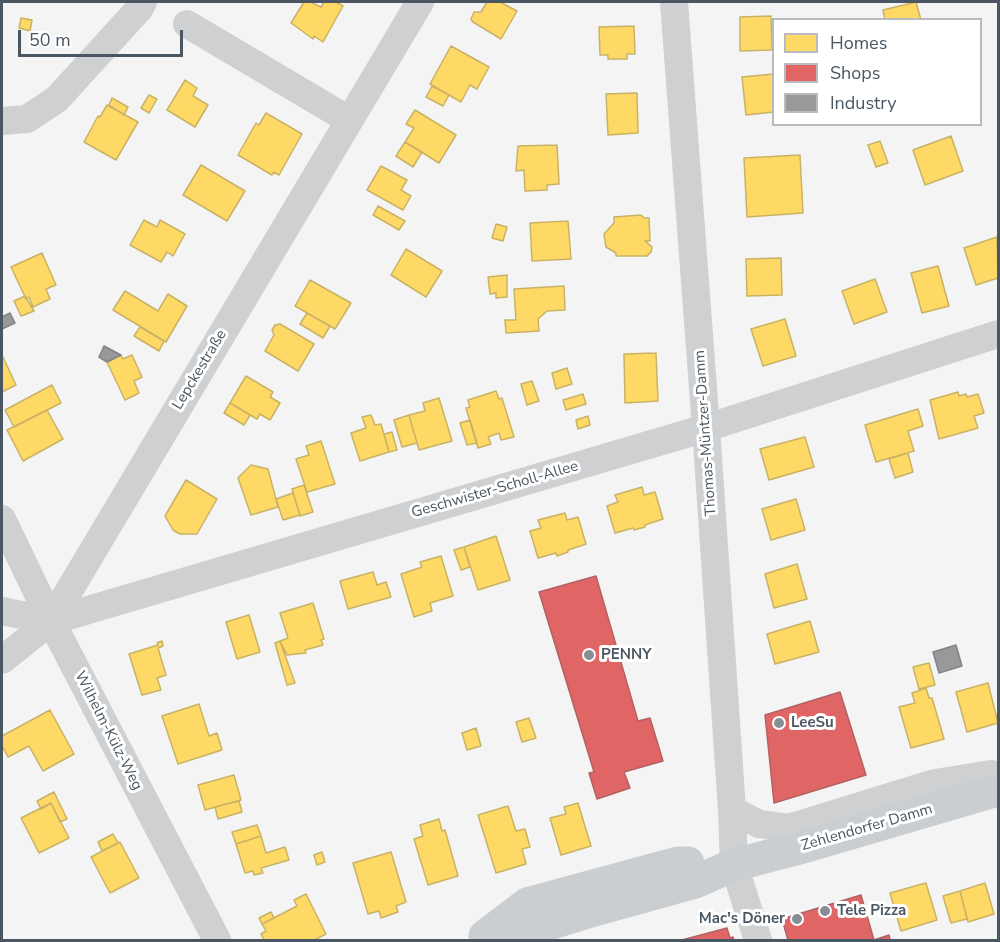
<!DOCTYPE html>
<meta charset="utf-8">
<style>
body{margin:0}
#map{position:relative;width:1000px;height:942px;overflow:hidden;background:#f4f4f4;font-family:"Nunito Sans",sans-serif}
canvas{display:block}
.frame{position:absolute;inset:0;border:3px solid #4a5661;pointer-events:none}
.legend{position:absolute;left:772px;top:18px;width:210px;height:108px;box-sizing:border-box;background:#fff;border:2px solid #b7bbc0;margin:0;padding:8px 10px;list-style:none;font-size:18px;color:#4a5661}
.legend li{display:flex;align-items:center;gap:12px;height:30px}
.legend b{width:30px;border:2px solid #b7bbc0}
.scale{position:absolute;left:18px;top:30px;width:165px;height:27px;box-sizing:border-box;border:3px solid #4a5661;border-top:0;padding-left:8px;font-size:18px;line-height:21px;white-space:nowrap;color:#4a5661;-webkit-text-stroke:4px #fff;paint-order:stroke}
</style>
<div id="map">
<canvas width="1000" height="942"></canvas>
<div class="frame"></div>
<ul class="legend">
<li><b style="height:16px;background:#ffd966"></b>Homes</li>
<li><b style="height:16px;background:#e06666"></b>Shops</li>
<li><b style="height:16px;background:#999"></b>Industry</li>
</ul>
<div class="scale">50 m</div>
</div>
<script>
const context = document.querySelector('canvas').getContext('2d');
context.lineJoin = 'round';
function fillPath(path, color) {
  context.fillStyle = color;
  context.fill(path, 'evenodd');
}
function poly(rows) {
  const path = new Path2D();
  for (const r of rows) {
    path.moveTo(r[0], r[1]);
    for (let i = 2; i < r.length; i += 2) path.lineTo(r[i], r[i + 1]);
  }
  return path;
}
function trace(path, color, width, dash) {
  context.strokeStyle = color;
  context.lineWidth = width;
  context.lineCap = dash ? 'butt' : 'round';
  context.setLineDash(dash || []);
  context.stroke(path);
}
function label(font, color, halo, rows, align = 'center') {
  context.font = font + ' "Nunito Sans",sans-serif';
  context.lineWidth = 6;
  context.setLineDash([]);
  context.textBaseline = 'middle';
  context.strokeStyle = halo;
  context.fillStyle = color;
  for (const [text, x, y, turn = 0] of rows) {
    context.save();
    context.translate(x, y);
    context.rotate((+turn || 0) * Math.PI / 180);
    context.textAlign = isNaN(turn) ? turn : align;
    if (halo) context.strokeText(text, 0, 0);
    context.fillText(text, 0, 0);
    context.restore();
  }
}
const homes = poly([
 [304,2,310,2,321,7,324,2,336,2,343,6,323,42,314,36,313,39,291,23,304,2],
 [487,2,500,2,517,11,501,39,473,22,471,19,474,12,481,12,487,2],
 [916,2,921,20,885,20,883,10,916,2],
 [771,16,772,50,740,51,740,17,771,16],
 [21,18,32,20,30,31,19,28,21,18],
 [634,26,635,54,627,54,627,59,608,59,608,55,600,55,599,27,634,26],
 [451,46,489,67,477,89,470,85,461,102,430,84,451,46],
 [774,74,774,112,746,115,742,77,774,74],
 [185,80,197,88,193,96,208,105,195,127,167,110,185,80],
 [432,86,449,95,443,106,426,97,432,86],
 [637,93,638,133,608,135,606,94,637,93],
 [149,95,157,99,149,113,141,108,149,95],
 [112,98,128,107,124,115,109,105,112,98],
 [107,105,138,122,116,160,84,142,98,116,100,117,107,105],
 [415,110,456,135,439,163,405,142,414,128,406,124,415,110],
 [266,113,302,134,279,175,274,172,272,175,238,155,256,123,259,125,266,113],
 [951,136,963,171,925,185,913,150,951,136],
 [880,141,888,163,876,167,868,145,880,141],
 [405,142,422,152,413,167,396,156,405,142],
 [557,145,559,184,547,185,547,190,525,191,524,170,516,171,518,146,557,145],
 [800,155,803,213,747,217,744,158,800,155],
 [201,165,245,191,227,221,183,195,201,165],
 [381,166,407,180,401,190,411,196,403,210,367,190,381,166],
 [378,206,405,221,399,230,373,215,378,206],
 [641,215,644,218,649,218,650,241,645,241,652,247,651,252,647,256,616,256,616,253,606,247,604,234,614,223,614,217,641,215],
 [144,220,157,227,160,220,185,234,173,256,167,252,161,262,130,245,144,220],
 [568,221,571,259,532,261,530,223,568,221],
 [496,224,507,227,503,241,492,238,496,224],
 [997,237,998,278,976,285,964,248,997,237],
 [406,249,442,271,426,297,391,275,406,249],
 [42,253,56,285,46,289,50,299,33,307,29,297,26,299,11,267,42,253],
 [781,258,782,295,747,296,746,259,781,258],
 [938,266,949,306,922,313,911,273,938,266],
 [507,275,507,297,496,298,496,293,490,294,488,277,507,275],
 [875,279,887,312,854,324,842,291,875,279],
 [310,280,351,303,335,329,295,306,310,280],
 [564,286,565,310,547,311,538,319,539,331,506,333,505,320,516,320,514,289,564,286],
 [125,291,158,311,168,294,187,306,166,342,113,310,125,291],
 [25,296,34,311,21,316,14,301,25,296],
 [307,313,330,326,323,338,300,324,307,313],
 [785,319,796,356,763,366,751,329,785,319],
 [280,324,314,344,298,371,265,351,274,335,272,330,275,325,280,324],
 [140,327,164,341,159,351,134,336,140,327],
 [656,353,658,401,625,403,624,354,656,353],
 [2,355,16,385,2,392,2,355],
 [121,355,123,359,132,355,142,377,134,381,139,393,125,400,107,362,121,355],
 [567,368,572,384,556,389,552,373,567,368],
 [246,376,273,392,270,397,280,403,270,420,260,414,257,419,230,403,246,376],
 [532,381,539,401,527,405,521,384,532,381],
 [52,385,61,403,14,427,5,410,52,385],
 [496,391,499,399,502,398,514,437,501,440,499,433,488,437,491,444,478,448,466,408,470,407,468,400,496,391],
 [958,392,959,396,966,394,967,397,978,394,984,413,974,416,978,428,939,439,930,400,958,392],
 [583,394,586,404,566,410,563,400,583,394],
 [439,398,452,441,419,450,409,415,425,411,423,403,439,398],
 [230,403,250,415,244,425,224,413,230,403],
 [918,409,923,426,908,431,914,451,876,462,865,425,918,409],
 [47,410,63,439,23,461,7,430,47,410],
 [371,415,375,425,381,424,389,452,360,461,351,433,366,428,362,417,371,415],
 [409,415,417,443,402,447,394,420,409,415],
 [588,416,590,425,578,429,576,420,588,416],
 [470,420,477,443,467,445,460,423,470,420],
 [392,432,397,450,389,452,384,434,392,432],
 [805,437,814,467,769,480,760,449,805,437],
 [321,441,335,484,307,492,296,459,309,455,306,446,321,441],
 [908,453,913,472,895,478,889,459,908,453],
 [251,465,268,469,278,507,251,515,238,478,251,465],
 [186,480,217,499,197,534,180,534,173,530,165,516,186,480],
 [304,485,313,512,300,516,292,489,304,485],
 [642,487,644,495,655,492,663,519,645,525,645,527,634,530,633,528,615,533,607,506,618,502,615,495,642,487],
 [293,493,300,515,283,520,276,499,293,493],
 [796,499,805,530,771,540,762,509,796,499],
 [565,513,567,520,578,517,586,544,568,550,568,552,557,556,556,553,538,558,530,531,541,528,538,520,565,513],
 [496,536,510,580,478,590,464,547,496,536],
 [464,547,470,567,461,570,454,550,464,547],
 [441,556,453,596,430,603,432,611,414,617,401,574,422,567,420,562,441,556],
 [797,564,807,599,774,608,765,574,797,564],
 [373,572,377,585,386,582,391,597,348,609,340,581,373,572],
 [313,603,324,639,321,640,323,645,305,650,306,653,287,655,280,641,288,638,280,613,313,603],
 [249,615,260,652,237,659,226,622,249,615],
 [810,621,819,652,775,664,767,634,810,621],
 [162,641,163,646,158,648,166,675,157,678,161,690,142,695,129,654,158,645,157,643,162,641],
 [280,641,295,683,287,685,275,643,280,641],
 [929,663,935,685,919,689,913,667,929,663],
 [988,683,998,723,967,732,956,692,988,683],
 [926,688,929,698,932,698,944,739,911,748,899,707,915,703,912,693,926,688],
 [199,704,209,736,217,733,222,750,178,764,162,716,199,704],
 [50,710,74,754,43,771,29,746,8,757,2,746,2,736,50,710],
 [529,718,536,738,522,742,516,722,529,718],
 [476,728,481,746,467,750,462,733,476,728],
 [234,775,241,800,205,810,198,785,234,775],
 [54,792,67,819,60,822,51,803,41,809,37,801,54,792],
 [239,801,242,812,218,819,215,807,239,801],
 [51,803,69,838,39,853,21,818,51,803],
 [578,803,591,846,561,855,550,818,566,814,564,807,578,803],
 [508,806,516,831,525,829,530,847,522,849,526,864,496,873,478,815,508,806],
 [439,819,442,831,445,830,458,876,428,885,414,839,423,836,420,825,439,819],
 [257,825,261,836,236,844,232,832,257,825],
 [113,834,118,843,102,851,98,842,113,834],
 [261,836,266,853,285,847,289,860,261,868,263,873,254,875,253,871,245,873,236,844,261,836],
 [120,842,139,878,110,893,91,857,120,842],
 [322,852,325,862,317,865,314,855,322,852],
 [391,852,406,902,396,906,398,912,381,918,379,911,368,914,353,863,391,852],
 [926,883,937,920,901,931,890,893,926,883],
 [985,883,994,914,968,922,960,891,985,883],
 [960,891,967,919,951,923,943,896,960,891],
 [306,894,326,934,314,940,264,940,261,934,266,931,262,924,297,906,294,900,306,894],
 [271,912,274,918,262,924,259,918,271,912]
]);
fillPath(homes, '#ffd966');
trace(homes, '#c9b264', 1.5);
const shops = poly([
 [596,576,638,721,650,718,663,761,624,772,630,788,597,799,589,773,594,772,539,592,596,576],
 [840,692,866,775,774,803,765,715,840,692],
 [861,895,874,940,889,935,890,940,788,940,782,919,861,895],
 [727,928,730,938,733,937,734,940,682,940,727,928]
]);
fillPath(shops, '#e06666');
trace(shops, '#b36164', 1.5);
const industry = poly([
 [10,313,15,323,2,329,2,317,10,313],
 [104,346,121,355,107,362,99,357,104,346],
 [956,645,962,666,939,673,933,652,956,645]
]);
fillPath(industry, '#999');
trace(industry, '#818588', 1.5);
trace(poly([
 [674,2,706,428,732,810,734,865,758,940],
 [187,24,349,120],
 [2,121,27,119,57,99,139,9,143,2],
 [2,519,51,621,217,940],
 [2,611,51,621],
 [51,621,420,2],
 [2,660,51,621,706,428,998,334],
 [732,810,759,824,789,828,935,783,991,774,998,776]
]), '#ced0d2', 28);
trace(poly([
 [485,936,527,904,678,863,688,863],
 [497,940,594,910,695,882,734,865,807,846,998,790]
]), '#caced1', 33);
for (const [x, y, r, color] of [
 [589,655,6,"#868d94"],
 [779,723,6,"#868d94"],
 [825,911,6,"#868d94"],
 [797,919,6,"#868d94"]
]) {
  const dot = new Path2D();
  dot.arc(x, y, r, 0, 2 * Math.PI);
  context.fillStyle = color;
  context.fill(dot);
  trace(dot, '#fff', 2);
}
label('15px', '#4a5661', '#fff', [
 ["Lepckestraße",200,370,-59],
 ["Thomas-Müntzer-Damm",706,433,-94],
 ["Geschwister-Scholl-Allee",495,490,-16],
 ["Wilhelm-Külz-Weg",108,731,63],
 ["Zehlendorfer Damm",867,828,-16]
]);
label('bold 15px', '#4a5661', '#fff', [
 ["PENNY",601,655],
 ["LeeSu",791,723],
 ["Tele Pizza",837,911],
 ["Mac's Döner",785,919,"right"]
], 'left');
</script>
